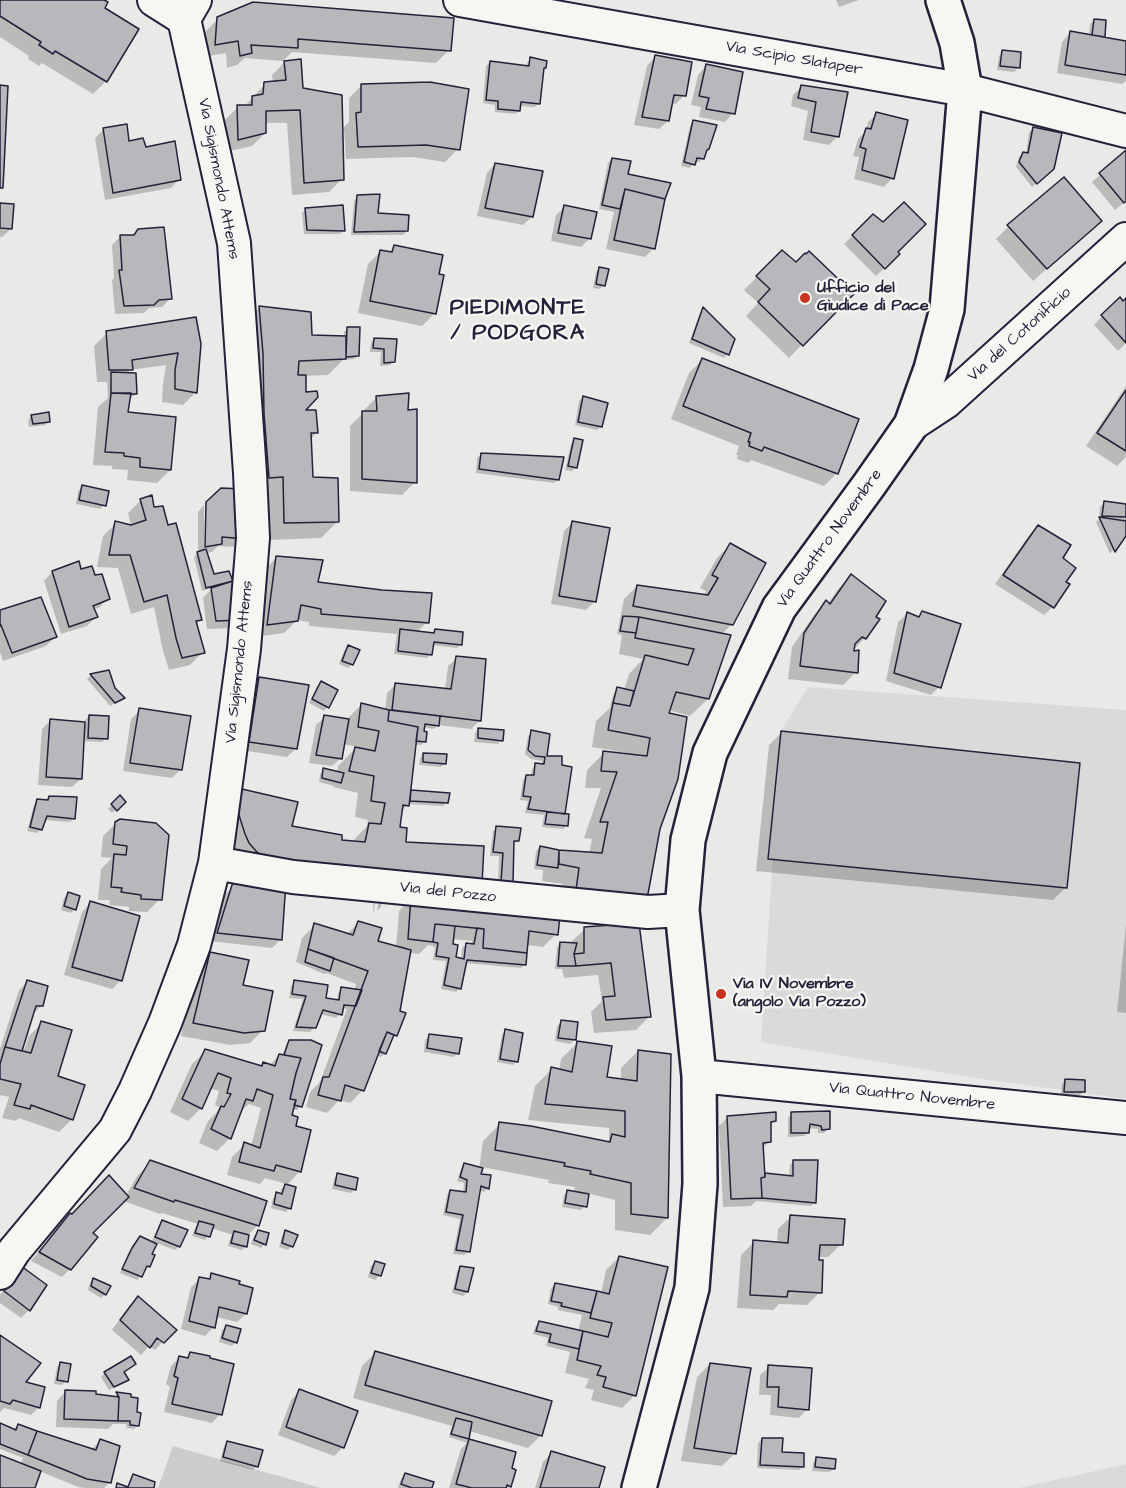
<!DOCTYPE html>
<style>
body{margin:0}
canvas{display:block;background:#e9e9e7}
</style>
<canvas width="1126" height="1488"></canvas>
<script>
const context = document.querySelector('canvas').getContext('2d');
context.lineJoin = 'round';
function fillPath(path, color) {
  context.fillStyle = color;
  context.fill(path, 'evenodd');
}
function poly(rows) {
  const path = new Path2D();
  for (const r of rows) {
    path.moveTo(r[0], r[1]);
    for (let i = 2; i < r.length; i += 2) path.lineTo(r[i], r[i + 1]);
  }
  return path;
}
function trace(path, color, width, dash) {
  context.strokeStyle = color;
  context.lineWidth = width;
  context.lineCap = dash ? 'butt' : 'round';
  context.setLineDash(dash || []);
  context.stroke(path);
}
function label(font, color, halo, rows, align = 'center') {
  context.font = font + ' "Architects Daughter",sans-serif';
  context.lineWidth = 4.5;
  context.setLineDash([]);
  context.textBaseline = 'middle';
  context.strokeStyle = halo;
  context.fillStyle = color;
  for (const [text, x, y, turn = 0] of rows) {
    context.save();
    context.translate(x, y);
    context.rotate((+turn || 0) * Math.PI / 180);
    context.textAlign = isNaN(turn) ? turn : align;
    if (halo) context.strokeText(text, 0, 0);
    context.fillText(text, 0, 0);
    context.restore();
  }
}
fillPath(poly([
 [808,687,1126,710,1126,1099,975,1078,761,1042,781,731],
 [1126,1464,1126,1488,1019,1488]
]), '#dadada');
fillPath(poly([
 [173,1446,321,1488,158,1488]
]), '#ccccce');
fillPath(poly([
 [0,0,102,0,103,9,137,29,106,81,93,94,42,63,39,66,28,59,29,56,0,37],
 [836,0,859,0,839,7],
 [218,19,449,50,436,63,292,52,283,61,245,58,237,65,227,68,226,53,203,57,205,32],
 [1094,20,1103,36,1092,34,1091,36,1126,42,1126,39,1126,81,1122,84,1057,73,1062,42,1070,33,1089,36,1090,24],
 [1002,52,1018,68,1014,72,997,70,999,56],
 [655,57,684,95,676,104,671,103,668,121,659,129,634,125,647,66],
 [531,59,545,68,542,70,539,103,535,107,519,106,519,111,515,114,495,112,495,105,483,103,486,66,490,62,526,67,527,63],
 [285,62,302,89,342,179,329,192,292,195,287,123,265,123,265,133,252,146,225,152,225,120,238,107,244,107,265,84,273,83,272,75],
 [706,66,733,113,725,122,699,117,701,107,691,105,698,75],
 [362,85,458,149,445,162,412,157,346,159,344,129,342,129,349,122,349,98],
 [802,86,846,93,838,136,829,145,803,140,808,111,791,106,793,95],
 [877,114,892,178,884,187,854,179,859,157,853,156,858,139,866,131,868,122],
 [694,122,704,153,703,158,699,162,695,162,690,168,681,166,690,126],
 [1033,129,1048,173,1032,187,1016,167,1019,157,1023,153,1026,154,1029,132],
 [103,130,127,143,145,148,179,179,171,188,105,200,95,138],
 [1126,152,1126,201,1115,210,1092,182],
 [612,159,626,175,664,201,653,249,645,257,606,249,614,212,599,209,608,163],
 [495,164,532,217,523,225,477,216,487,173],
 [358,197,377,214,407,231,403,235,351,235,354,201],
 [0,205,11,229,2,237,0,237],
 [565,207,590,238,581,247,551,241,556,215],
 [306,209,344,230,340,234,304,234,302,213],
 [873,216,898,255,876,276,844,244],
 [1009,226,1087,233,1033,281,996,239],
 [139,230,170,299,162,307,149,308,144,313,115,314,112,280,114,278,112,245,120,237,132,236],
 [395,247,435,313,422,326,358,313,368,264,381,251,389,253],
 [782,252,795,264,851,294,789,358,746,316,758,303,744,290],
 [600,268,604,285,600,289,593,288,596,272],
 [1126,300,1126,343,1118,351,1094,325,1102,316],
 [259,308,311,336,344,338,344,332,348,328,358,355,354,359,343,360,328,375,304,376,303,412,316,433,310,440,312,479,338,521,321,538,268,540,243,325],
 [703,309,727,354,724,358,689,343,700,313],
 [195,319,196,392,183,405,162,402,163,384,166,365,130,370,127,374,136,394,132,397,129,397,127,413,170,470,157,483,127,480,128,470,112,469,112,466,93,465,98,407,108,398,107,382,97,382,94,346,107,333],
 [374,339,396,340,394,361,390,365,380,366,381,352,370,352,371,343],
 [702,360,837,473,824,486,751,460,748,463,737,459,738,455,736,455,739,446,671,419,689,373],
 [1126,386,1126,457,1117,466,1086,446],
 [377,397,415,482,402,495,350,491,350,426,363,413,364,413,364,410],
 [583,397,601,426,597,430,575,425,579,401],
 [32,416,49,421,45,425,29,427,28,420],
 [575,440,576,467,572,471,565,470,571,444],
 [481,454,558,479,554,483,476,473,477,458],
 [82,487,104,505,100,509,76,504,78,491],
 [141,500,153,509,201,620,196,625,203,652,190,665,169,670,163,651,154,607,131,614,118,568,97,567,103,536,116,523,131,526,128,513],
 [207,502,244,539,236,547,218,546,212,552,207,553],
 [1104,503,1126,505,1126,533,1110,554,1096,522,1099,519,1100,507],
 [204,505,204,555,213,576,231,581,240,620,232,628,207,629,203,598,212,588,202,591,194,557,198,553,198,512],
 [573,522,595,601,586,610,551,604,564,531],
 [1038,527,1061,558,1053,607,1044,615,995,584,1029,535],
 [730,545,732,624,722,634,708,699,690,716,668,710,659,829,647,894,629,911,560,906,563,884,542,881,543,870,534,869,536,851,540,847,559,851,589,854,592,839,584,838,601,788,585,788,587,770,604,753,626,756,627,753,592,747,596,721,612,706,610,706,614,693,618,689,624,690,629,674,643,659,619,654,622,635,617,634,624,599,637,586,703,596,706,591,700,588,717,558],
 [277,557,317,584,427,622,416,633,431,635,435,631,461,644,457,648,432,645,431,654,427,658,394,654,397,634,309,626,309,622,297,620,284,633,255,637,264,570],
 [52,572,94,577,108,598,100,607,93,610,96,617,87,626,61,634,44,581],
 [851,576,865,638,851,652,856,672,843,685,788,679,792,647,814,615,826,602,828,604,838,589],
 [0,612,55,637,46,646,3,661,0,652],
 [923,613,939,687,931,695,886,681,898,622,907,614,917,618],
 [348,647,352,664,348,668,339,664,344,651],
 [457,658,480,720,471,729,438,725,434,729,423,727,425,741,421,745,414,744,409,794,412,792,447,802,443,806,408,804,401,812,399,828,404,843,480,883,556,934,543,947,527,945,525,964,521,968,465,963,460,988,456,992,441,989,446,961,433,960,435,947,428,945,419,954,409,953,396,1035,390,1041,385,1053,381,1057,376,1055,363,1090,350,1103,339,1100,327,1113,306,1107,310,1092,320,1082,347,1009,342,1008,340,1014,336,1018,320,1014,314,1027,310,1032,293,1031,303,999,289,998,291,986,295,982,324,1000,337,1001,338,993,342,989,354,991,356,984,326,973,324,974,296,962,302,938,315,925,347,934,358,923,376,942,396,947,399,911,411,898,384,896,381,907,377,911,379,896,376,896,374,911,373,911,374,896,284,885,281,939,272,948,209,941,223,896,233,887,244,879,233,860,225,807,242,790,290,827,340,841,352,842,367,826,368,820,355,817,358,793,333,787,334,786,319,782,320,774,324,770,337,773,338,766,357,747,343,744,341,758,332,766,309,763,316,725,325,717,346,720,361,705,385,711,387,693,396,684,445,690,448,666],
 [452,939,472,941,472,945,466,944,462,948,461,960,455,958,451,946],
 [108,672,114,689,123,698,119,701,110,706,87,679,91,675],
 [260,679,296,748,287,757,241,750,251,687],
 [321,682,327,707,324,711,309,703,317,686],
 [140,710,181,769,172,778,123,771,131,719],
 [89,716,106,738,102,742,82,741,81,779,72,787,38,785,42,729,50,721,85,723,85,720],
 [479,729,501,740,498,744,474,742,475,733],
 [532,732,548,735,545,758,560,767,563,815,567,825,563,829,542,827,544,815,525,813,528,801,520,800,523,780,527,776,531,777,532,769,536,765,542,766,542,761,531,759,525,754,528,736],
 [782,732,1066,887,1053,900,756,871,769,745],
 [424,754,445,763,441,767,419,765,420,758],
 [49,797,74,818,70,822,44,820,41,829,37,833,27,831,34,805,38,801,45,801],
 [120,797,124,802,112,813,108,809],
 [116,823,160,899,147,912,129,911,129,907,109,905,110,900,98,900,101,869,112,858,101,857,103,836],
 [497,827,517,841,513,845,511,882,498,886,499,856,490,856,493,831],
 [68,894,75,909,71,913,61,910,64,898],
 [90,903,121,980,112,989,64,975,82,912],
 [638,925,649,1017,636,1030,594,1033,591,1012,602,1001,598,975,564,978,562,969,555,969,557,947,560,944,572,944,571,942,585,929],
 [1126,925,1126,1013,1117,1012],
 [210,954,241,986,263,1030,250,1043,230,1045,181,1036,197,967],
 [28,981,42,1005,33,1014,19,1057,21,1058,29,1036,42,1023,56,1077,72,1119,59,1132,19,1118,16,1121,2,1118,9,1097,0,1095,0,1049,19,990],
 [561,1022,574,1040,570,1044,555,1041,557,1026],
 [506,1031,517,1061,513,1065,497,1062,502,1035],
 [429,1036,458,1053,454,1057,424,1052,425,1040],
 [290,1041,301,1106,297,1110,292,1109,290,1116,294,1128,300,1171,286,1186,290,1208,286,1212,271,1208,273,1198,277,1194,280,1195,281,1189,286,1184,265,1178,260,1184,227,1175,232,1157,245,1144,251,1146,261,1108,249,1104,239,1113,230,1138,217,1151,199,1143,208,1121,216,1113,219,1107,215,1105,219,1091,210,1088,201,1108,188,1121,170,1112,192,1064,206,1051,261,1067,264,1064,269,1066,279,1055,282,1056,286,1045],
 [578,1042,606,1079,621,1081,621,1068,638,1051,667,1218,650,1235,615,1230,615,1200,587,1193,585,1206,581,1210,562,1207,564,1195,568,1191,574,1193,575,1187,548,1183,549,1180,482,1167,479,1175,488,1188,484,1192,478,1190,468,1252,464,1255,453,1254,460,1219,443,1215,447,1195,450,1191,463,1193,464,1183,457,1181,461,1169,464,1165,479,1169,483,1141,500,1124,606,1143,609,1140,609,1128,528,1120,535,1086,552,1069,559,1071,561,1059],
 [1066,1080,1084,1091,1080,1095,1061,1095,1062,1084],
 [792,1114,828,1129,824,1133,818,1133,818,1129,808,1128,808,1132,804,1136,788,1137,788,1118],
 [728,1117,775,1120,769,1126,769,1142,762,1149,764,1177,766,1175,789,1177,790,1165,794,1161,815,1202,811,1206,756,1201,751,1206,723,1207,719,1126],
 [151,1162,258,1225,248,1235,246,1246,242,1250,228,1246,231,1236,233,1235,211,1228,208,1236,205,1240,192,1236,196,1226,198,1224,162,1213,160,1214,123,1201,91,1233,70,1269,62,1277,31,1261,70,1215,72,1216,126,1195,138,1175],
 [338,1175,355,1189,351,1193,332,1189,334,1179],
 [791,1216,841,1244,828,1257,818,1257,820,1292,807,1305,779,1304,773,1310,737,1308,741,1255,754,1242,777,1244,778,1229],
 [163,1221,186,1231,179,1247,175,1250,156,1243,150,1255,149,1266,145,1270,144,1270,141,1276,137,1280,120,1273,128,1253,136,1242,140,1238,151,1243,159,1225],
 [258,1232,265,1244,261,1248,251,1244,254,1236],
 [285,1232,292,1246,288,1250,279,1247,282,1236],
 [619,1257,635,1395,622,1408,591,1400,594,1390,585,1388,589,1379,565,1373,570,1352,546,1346,548,1338,533,1334,535,1327,539,1323,578,1332,582,1315,558,1310,558,1307,548,1304,551,1288,555,1285,601,1294,606,1270],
 [375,1262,383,1265,379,1276,375,1280,368,1277,371,1266],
 [461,1267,467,1292,463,1296,452,1293,457,1271],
 [212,1275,252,1289,246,1314,237,1322,216,1317,214,1327,205,1336,181,1329,191,1287,200,1279,207,1280],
 [13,1276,29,1310,21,1318,0,1303,0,1295],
 [93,1280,105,1294,101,1298,88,1290,90,1283],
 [138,1298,174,1330,155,1350,149,1346,141,1355,112,1330,129,1306],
 [226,1327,236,1342,232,1346,219,1342,222,1330],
 [0,1336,24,1382,39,1407,31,1415,4,1408,0,1412],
 [375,1353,541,1435,528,1448,469,1431,467,1440,514,1453,510,1469,510,1486,508,1488,449,1488,461,1449,467,1443,449,1437,452,1426,353,1398,362,1366],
 [191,1354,220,1414,212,1423,164,1412,170,1387,166,1384,171,1366,179,1358,185,1359],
 [131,1358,122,1373,127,1379,123,1383,109,1390,101,1377,105,1373],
 [61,1364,66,1381,62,1385,54,1384,57,1367],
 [710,1364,735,1453,722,1466,681,1461,697,1377],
 [769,1367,807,1409,799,1418,770,1415,771,1395,759,1395,760,1375],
 [300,1391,343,1447,334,1456,278,1435,291,1400],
 [65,1392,113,1398,117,1394,129,1395,138,1425,134,1429,127,1428,126,1424,113,1424,108,1429,56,1427,57,1401],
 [0,1425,14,1429,18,1425,91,1450,100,1441,109,1483,104,1488,85,1488,78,1487,39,1471,34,1488,0,1488,0,1457,20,1465,23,1458,0,1449],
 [762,1439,780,1453,803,1466,799,1470,757,1468,758,1443],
 [228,1442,257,1466,253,1470,220,1461,224,1446],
 [551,1453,598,1488,535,1488,543,1462],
 [816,1459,834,1468,830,1472,812,1471,813,1463],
 [405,1475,431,1488,398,1488,401,1479]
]), '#0003');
const building = poly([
 [0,0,104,0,108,2,105,8,139,29,107,82,55,51,53,54,39,45,41,42,0,16,0,0],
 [253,2,454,18,451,51,298,39,298,48,251,45,252,53,240,56,238,41,215,45,217,17,253,2],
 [1094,19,1106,20,1105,37,1092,35,1094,19],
 [1070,31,1126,41,1126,75,1065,65,1070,31],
 [1002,50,1021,52,1020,68,1000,66,1002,50],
 [655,55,692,62,686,96,674,95,669,121,642,117,655,55],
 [530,57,547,61,546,68,544,68,540,104,521,102,520,111,498,109,498,101,486,100,490,61,529,66,530,57],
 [301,59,303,88,342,95,344,180,304,183,300,110,266,111,266,133,238,140,237,105,252,105,252,96,263,94,264,82,286,80,284,61,301,59],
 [706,64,743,72,735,114,706,109,709,98,699,96,706,64],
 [430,82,469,89,460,150,426,145,358,147,356,113,361,112,361,84,430,82],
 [0,85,8,86,3,188,0,188,0,85],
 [801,85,848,92,839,137,811,132,816,102,798,98,801,85],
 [876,112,908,120,894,179,862,170,866,149,860,147,866,128,871,129,876,112],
 [693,120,717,125,709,149,707,150,704,159,697,158,695,165,684,162,693,120],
 [127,124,129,141,143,138,146,147,175,141,181,180,113,193,103,128,127,124],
 [1033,127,1062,133,1054,169,1037,184,1019,162,1023,152,1028,153,1033,127],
 [1126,150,1126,201,1124,203,1099,173,1126,150],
 [612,158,631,161,628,174,671,183,665,199,625,189,620,209,602,205,612,158],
 [495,163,543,171,533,217,485,208,495,163],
 [1064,177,1102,221,1047,269,1007,225,1064,177],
 [625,189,665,199,655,249,614,240,625,189],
 [380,194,378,213,409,215,408,231,354,232,357,195,380,194],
 [904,202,926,224,898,252,900,254,885,269,852,235,873,214,883,222,904,202],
 [0,203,14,204,12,229,0,228,0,203],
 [343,205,345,231,307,230,305,208,343,205],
 [564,205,597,212,591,239,558,233,564,205],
 [164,227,172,299,159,300,154,305,124,306,119,270,122,270,120,235,134,235,138,229,164,227],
 [394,245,443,255,439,274,444,275,436,314,370,301,380,250,392,252,394,245],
 [782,250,796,262,805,253,806,254,809,251,854,294,803,346,758,302,770,289,756,276,782,250],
 [599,267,609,269,605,286,596,284,599,267],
 [1120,297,1123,301,1126,298,1126,343,1101,315,1120,297],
 [259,306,311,312,312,335,346,336,346,359,299,361,298,375,306,375,306,392,317,391,318,397,306,410,316,410,318,433,311,433,313,477,338,478,339,522,284,523,283,477,269,478,264,413,263,354,259,306],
 [703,307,735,339,729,355,692,339,703,307],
 [196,317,201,344,197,393,175,389,175,370,178,353,132,360,133,370,109,370,106,331,196,317],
 [347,327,360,327,359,356,346,357,347,327],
 [374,338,397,339,395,362,384,363,384,349,373,348,374,338],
 [702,358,859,419,838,474,764,447,762,451,749,446,750,442,748,442,751,433,683,406,702,358],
 [111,372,136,373,137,394,111,393,111,372],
 [1126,390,1126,451,1097,433,1126,390],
 [111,393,131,393,128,412,176,417,171,470,140,467,140,458,124,456,124,453,105,452,111,393],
 [409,393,408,410,417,409,417,483,362,479,362,411,377,411,376,396,409,393],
 [583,396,608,403,602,427,578,422,583,396],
 [49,412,50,422,33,424,31,415,49,412],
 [574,438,583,440,577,468,568,466,574,438],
 [481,453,564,457,559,480,479,469,481,453],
 [82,485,109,491,106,506,79,500,82,485],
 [221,488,244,489,246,539,222,537,222,544,205,547,206,502,221,488],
 [152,495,154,507,163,506,168,525,176,523,202,620,196,621,205,653,182,658,176,638,167,595,144,602,130,555,109,555,115,521,131,525,146,520,140,499,152,495],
 [1104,501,1126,504,1126,517,1102,516,1104,501],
 [1099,517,1126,521,1126,536,1115,552,1099,517],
 [572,521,610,528,596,602,559,596,572,521],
 [1038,525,1071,545,1063,558,1076,568,1066,582,1070,584,1054,608,1003,575,1038,525],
 [730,543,766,563,733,625,633,606,637,585,708,595,718,578,712,575,730,543],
 [206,549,214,574,229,571,233,581,206,588,197,552,206,549],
 [276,556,323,560,318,582,382,590,432,593,429,623,321,614,321,609,301,605,298,621,267,625,276,556],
 [79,561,81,569,92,566,95,575,102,574,110,599,93,606,98,617,69,627,52,571,79,561],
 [851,574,886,601,876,617,880,619,866,639,862,637,855,644,854,651,859,650,858,673,800,666,804,633,826,600,830,604,851,574],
 [233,581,242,620,216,621,211,588,233,581],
 [41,597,57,637,12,653,1,625,0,626,0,610,41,597],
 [922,611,961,624,941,688,894,673,907,612,919,617,922,611],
 [623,616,639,617,636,633,620,631,623,616],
 [639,617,731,635,709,699,676,692,669,713,687,717,678,779,660,829,648,894,634,898,576,890,579,868,559,864,559,850,602,853,608,822,600,822,617,772,601,771,603,751,647,756,650,738,608,730,613,703,630,706,645,655,688,665,694,649,635,638,639,617],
 [400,629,434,633,435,629,463,632,462,645,434,642,432,655,398,651,400,629],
 [348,645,360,650,353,665,342,661,348,645],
 [456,656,486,659,481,721,392,710,395,683,451,689,456,656],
 [109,670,115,688,125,698,115,703,90,674,109,670],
 [259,677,309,685,297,749,249,742,259,677],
 [321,681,338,690,329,708,312,699,321,681],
 [617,687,634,691,630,706,613,703,617,687],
 [361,703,389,710,388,721,418,727,409,806,403,805,400,827,407,828,406,842,484,846,482,884,289,863,272,857,270,862,256,851,249,843,245,834,238,812,242,789,298,802,292,826,342,835,342,840,365,842,369,823,381,824,385,803,371,801,374,776,349,771,355,747,375,751,379,731,358,727,361,703],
 [139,708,191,716,182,770,130,763,139,708],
 [389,710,440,716,439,726,425,724,424,731,427,732,426,742,416,741,418,727,388,721,389,710],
 [89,715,109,716,108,739,88,738,89,715],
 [324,715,349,719,342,759,316,755,324,715],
 [50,719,85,722,82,779,46,777,50,719],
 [478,728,504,730,503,741,478,738,478,728],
 [531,730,550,734,547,756,562,756,562,765,572,767,565,814,528,809,531,797,523,796,526,775,534,775,535,763,544,764,545,757,535,756,528,750,531,730],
 [781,731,1080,763,1067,888,768,859,781,731],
 [423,753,447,754,446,764,423,762,423,753],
 [323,768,344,773,341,783,322,778,323,768],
 [411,790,450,793,448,803,410,801,411,790],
 [120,795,126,802,117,811,111,804,120,795],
 [49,796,77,797,75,819,47,816,42,830,30,827,37,799,48,800,49,796],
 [547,812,569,814,568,826,545,824,547,812],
 [120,819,156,823,169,835,162,900,141,899,141,895,121,892,122,888,111,887,114,854,126,855,127,846,113,844,115,822,120,819],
 [496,826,521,828,519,841,514,841,513,883,501,882,503,853,493,852,496,826],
 [540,846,559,850,558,868,537,865,540,846],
 [243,877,286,882,282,940,217,933,232,885,243,877],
 [68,892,80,896,76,910,64,906,68,892],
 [411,896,561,906,558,935,529,931,527,953,483,948,484,929,435,924,433,942,408,939,411,896],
 [90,901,140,916,122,981,72,967,90,901],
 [358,921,382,928,378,941,411,950,400,1011,406,1013,397,1036,387,1032,364,1091,345,1085,341,1101,318,1095,323,1077,329,1077,368,971,308,949,314,923,353,935,358,921],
 [639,923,651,1017,606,1020,603,997,615,996,611,963,576,966,574,954,584,953,584,927,639,923],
 [435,924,455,926,453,944,458,945,456,957,464,959,466,943,474,944,477,928,484,929,483,948,527,953,526,965,467,960,461,989,444,985,449,958,436,956,438,943,433,942,435,924],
 [560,942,577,943,574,954,576,966,558,966,560,942],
 [308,949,334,958,330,971,305,962,308,949],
 [210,952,249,960,243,985,273,991,265,1031,244,1033,193,1023,210,952],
 [27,980,48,986,43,1006,36,1006,22,1051,5,1047,27,980],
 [294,980,328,985,326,998,339,1000,341,987,362,990,356,1006,344,1005,342,1015,323,1010,316,1028,296,1027,306,996,292,994,294,980],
 [561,1020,578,1022,576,1040,558,1038,561,1020],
 [41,1021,72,1030,58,1076,85,1085,73,1120,31,1105,30,1109,14,1105,21,1084,0,1079,0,1064,5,1047,31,1053,41,1021],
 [505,1029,523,1033,518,1062,500,1059,505,1029],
 [387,1032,394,1035,386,1054,379,1051,387,1032],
 [429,1034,462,1038,459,1054,427,1048,429,1034],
 [289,1040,311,1040,322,1045,302,1107,294,1105,296,1100,290,1099,296,1073,301,1058,284,1055,289,1040],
 [577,1041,612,1046,607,1077,637,1081,638,1050,671,1054,668,1218,631,1214,631,1183,590,1174,591,1171,564,1166,565,1163,495,1150,499,1122,531,1126,610,1142,612,1134,625,1137,625,1111,545,1104,551,1067,572,1072,577,1041],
 [205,1049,262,1066,263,1062,275,1066,279,1054,301,1058,296,1073,290,1099,296,1100,292,1115,298,1117,296,1126,311,1130,301,1172,276,1165,274,1171,239,1162,244,1142,260,1148,273,1095,257,1089,253,1101,246,1099,231,1139,211,1129,221,1106,224,1107,231,1094,227,1093,231,1078,218,1073,202,1109,182,1099,205,1049],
 [1065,1079,1085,1080,1085,1092,1064,1092,1065,1079],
 [830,1111,830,1129,822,1130,821,1126,810,1124,809,1133,791,1133,791,1112,830,1111],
 [776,1112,776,1121,771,1122,771,1142,763,1143,765,1177,761,1178,762,1198,731,1199,727,1116,776,1112],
 [150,1160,267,1201,259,1226,175,1200,174,1202,134,1188,150,1160],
 [793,1160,818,1160,816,1203,762,1198,761,1178,765,1177,765,1173,793,1176,793,1160],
 [464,1163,483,1168,481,1174,491,1175,489,1189,481,1186,470,1252,456,1250,463,1215,446,1212,450,1190,466,1192,467,1180,460,1177,464,1163],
 [337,1173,358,1178,356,1190,335,1185,337,1173],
 [109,1175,129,1197,93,1233,98,1237,71,1270,39,1252,70,1213,72,1214,109,1175],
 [285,1184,296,1187,291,1209,274,1204,276,1192,282,1194,285,1184],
 [567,1190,589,1194,587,1207,565,1203,567,1190],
 [790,1215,845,1219,843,1245,820,1245,819,1260,823,1260,822,1293,788,1291,787,1297,750,1295,753,1240,788,1243,790,1215],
 [162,1220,188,1230,180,1247,155,1237,162,1220],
 [199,1221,214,1225,210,1237,195,1233,199,1221],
 [258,1230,269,1233,266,1245,254,1240,258,1230],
 [285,1230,298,1235,293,1247,282,1243,285,1230],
 [234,1231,249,1235,247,1247,231,1243,234,1231],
 [140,1236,157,1244,152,1254,155,1255,150,1267,147,1266,142,1277,122,1269,132,1248,140,1236],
 [619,1256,668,1267,636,1396,603,1387,606,1377,597,1375,601,1366,577,1360,583,1331,608,1337,612,1323,590,1318,597,1291,609,1294,619,1256],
 [375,1261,385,1264,381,1276,371,1273,375,1261],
 [21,1266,47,1285,30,1311,4,1291,21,1266],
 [460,1266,474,1268,468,1292,455,1289,460,1266],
 [211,1273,240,1281,239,1284,253,1288,247,1314,219,1307,215,1328,189,1321,199,1277,210,1279,211,1273],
 [93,1278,111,1286,106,1295,91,1286,93,1278],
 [555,1283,597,1291,591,1313,561,1306,562,1303,551,1301,555,1283],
 [138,1296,177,1330,164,1343,157,1338,150,1348,120,1320,138,1296],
 [539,1321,583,1331,579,1349,549,1342,551,1334,536,1331,539,1321],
 [226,1325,241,1329,237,1343,222,1338,226,1325],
 [0,1335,41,1363,26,1382,45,1387,40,1408,13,1400,10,1404,0,1401,0,1335],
 [375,1351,552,1401,542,1436,365,1385,375,1351],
 [190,1352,210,1356,210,1358,234,1364,222,1415,172,1404,178,1378,174,1376,179,1356,188,1358,190,1352],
 [131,1356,136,1364,124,1372,129,1380,114,1387,104,1372,131,1356],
 [60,1362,71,1364,68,1382,57,1380,60,1362],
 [710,1363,751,1368,736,1454,694,1448,710,1363],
 [768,1365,812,1368,809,1410,778,1407,779,1387,767,1387,768,1365],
 [299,1389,358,1411,344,1448,286,1427,299,1389],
 [65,1390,96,1391,96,1394,119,1397,118,1421,64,1419,65,1390],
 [116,1392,131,1394,131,1397,138,1398,137,1412,141,1413,139,1426,130,1425,130,1421,118,1421,119,1397,116,1392],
 [456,1418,472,1422,469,1439,451,1434,456,1418],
 [0,1423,16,1430,18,1424,37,1431,28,1455,0,1444,0,1423],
 [37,1431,96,1450,100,1439,120,1446,111,1483,87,1479,28,1455,37,1431],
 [762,1438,783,1438,782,1452,804,1453,804,1467,760,1465,762,1438],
 [469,1439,516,1452,512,1468,516,1470,511,1487,507,1485,506,1488,472,1488,456,1484,469,1439],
 [227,1441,263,1450,258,1467,223,1457,227,1441],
 [551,1451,605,1467,599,1488,540,1488,551,1451],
 [0,1455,41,1471,35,1488,0,1488,0,1455],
 [816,1457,836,1459,835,1469,815,1467,816,1457],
 [405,1473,434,1482,432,1488,412,1488,401,1484,405,1473],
 [133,1474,155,1482,154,1488,116,1488,117,1483,128,1487,133,1474]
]);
fillPath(building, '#b8b8bc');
trace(building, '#22223b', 1.5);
const minor = poly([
 [154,0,184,19],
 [460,0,965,90,1126,131],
 [911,425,946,402,1126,239],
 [215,863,293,877,648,912,682,910],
 [699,1076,1126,1118],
 [0,1273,14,1251,115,1130,135,1091,165,1023,194,945,215,863,244,649,253,538,250,473,234,243,184,19,195,0]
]);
const major = poly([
 [639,1488,692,1288,700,1184,699,1076,682,910,688,840,710,753,779,608,869,485,911,425,931,369,947,309,965,90,957,43,943,0]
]);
trace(minor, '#22223b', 36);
trace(major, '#22223b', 38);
trace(minor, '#f6f6f2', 32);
trace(major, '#f6f6f2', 33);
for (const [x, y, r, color] of [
 [805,298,6,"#c8321e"],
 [721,994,6,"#c8321e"]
]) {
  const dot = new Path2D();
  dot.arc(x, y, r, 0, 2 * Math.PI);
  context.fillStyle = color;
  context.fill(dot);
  trace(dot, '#f6f6f2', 2);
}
label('16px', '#22223b', '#f6f6f2', [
 ["Via Scipio Slataper",794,59,10],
 ["Via Sigismondo Attems",218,179,79],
 ["Via del Cotonificio",1020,335,-42],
 ["Via Quattro Novembre",830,539,-54],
 ["Via Sigismondo Attems",240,662,-84],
 ["Via del Pozzo",448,893,6],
 ["Via Quattro Novembre",912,1097,6]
]);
label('bold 16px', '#22223b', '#f6f6f2', [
 ["Ufficio del",817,289],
 ["Giudice di Pace",817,307],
 ["Via IV Novembre",733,985],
 ["(angolo Via Pozzo)",733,1003]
], 'left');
context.letterSpacing = '1.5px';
label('bold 22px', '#22223b', '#f6f6f2', [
 ["PIEDIMONTE",518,309],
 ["/ PODGORA",518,334]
]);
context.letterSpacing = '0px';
</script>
